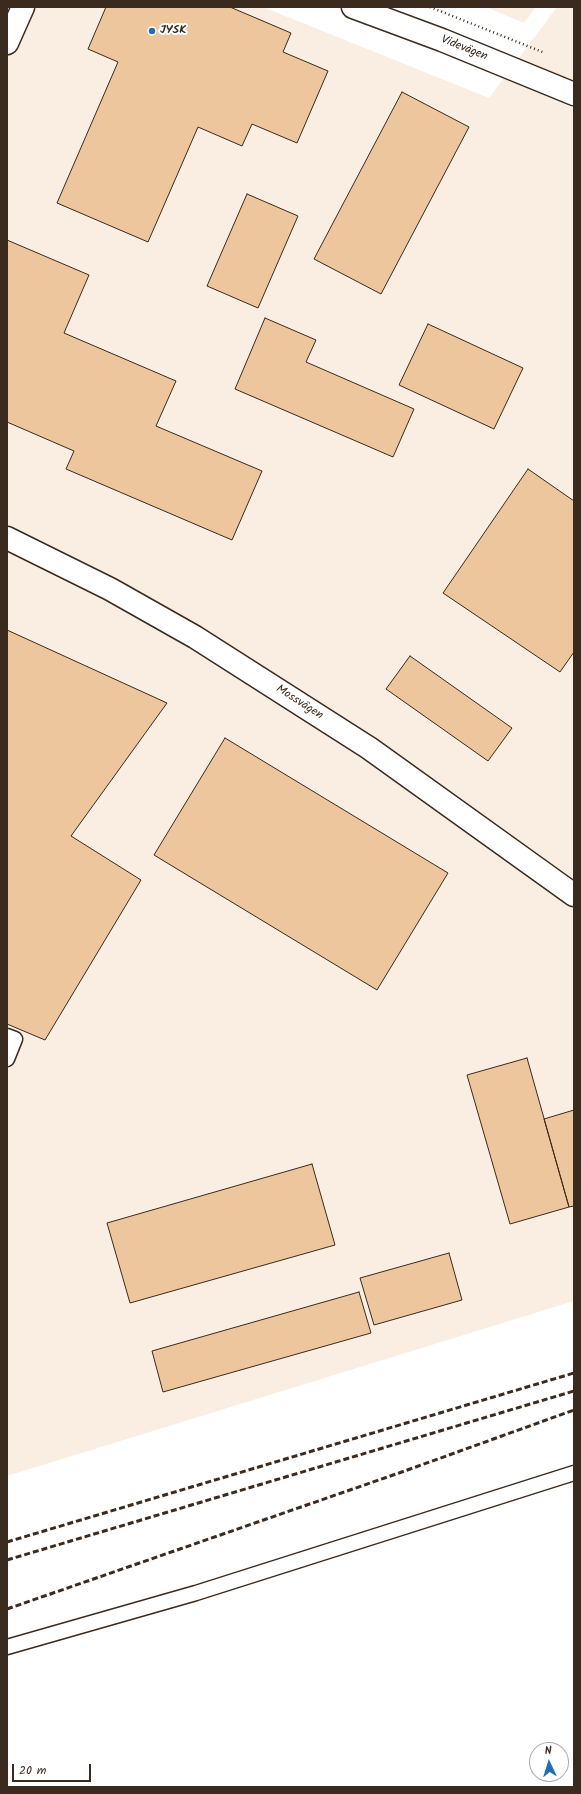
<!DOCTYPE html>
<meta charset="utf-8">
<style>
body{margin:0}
#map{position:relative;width:581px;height:1794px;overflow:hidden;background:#fff;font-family:Kalam,sans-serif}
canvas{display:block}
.frame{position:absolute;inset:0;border:8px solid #3b2a1e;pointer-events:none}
.north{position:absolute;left:529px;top:1742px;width:40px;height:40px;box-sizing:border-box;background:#fff;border:1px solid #b1aaa5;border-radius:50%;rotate:356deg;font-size:11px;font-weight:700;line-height:16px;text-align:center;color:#3b2a1e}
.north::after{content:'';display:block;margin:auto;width:14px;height:18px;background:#1f6fb2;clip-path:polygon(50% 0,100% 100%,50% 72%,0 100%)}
.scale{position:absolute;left:12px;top:1764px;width:79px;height:18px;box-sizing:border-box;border:2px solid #3b2a1e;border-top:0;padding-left:5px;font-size:12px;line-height:14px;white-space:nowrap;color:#3b2a1e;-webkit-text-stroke:3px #fff;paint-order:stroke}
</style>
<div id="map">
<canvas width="581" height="1794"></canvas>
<div class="frame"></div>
<div class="north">N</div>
<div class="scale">20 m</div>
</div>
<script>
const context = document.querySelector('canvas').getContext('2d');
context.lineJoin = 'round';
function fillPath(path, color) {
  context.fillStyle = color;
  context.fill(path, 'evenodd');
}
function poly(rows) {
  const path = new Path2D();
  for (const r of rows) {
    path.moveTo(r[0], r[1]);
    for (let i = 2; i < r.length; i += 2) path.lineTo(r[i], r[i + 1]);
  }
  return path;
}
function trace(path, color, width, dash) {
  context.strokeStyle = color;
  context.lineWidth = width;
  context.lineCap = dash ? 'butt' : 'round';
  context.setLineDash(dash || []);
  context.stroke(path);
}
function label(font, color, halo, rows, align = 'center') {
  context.font = font + ' Kalam,sans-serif';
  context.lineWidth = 4;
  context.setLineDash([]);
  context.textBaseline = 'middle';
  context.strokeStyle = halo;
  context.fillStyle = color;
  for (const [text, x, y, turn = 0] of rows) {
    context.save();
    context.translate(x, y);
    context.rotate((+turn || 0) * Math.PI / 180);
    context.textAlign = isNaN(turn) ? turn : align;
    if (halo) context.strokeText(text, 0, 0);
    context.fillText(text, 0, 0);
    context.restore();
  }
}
fillPath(poly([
 [7,7,263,7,489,98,557,7,574,7,574,1301,7,1476],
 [486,7,536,7,524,23]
]), '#faeee2');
const building = poly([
 [106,7,230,7,291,33,283,52,328,71,297,143,252,124,242,146,198,127,148,242,57,203,118,62,88,49,106,7],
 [402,92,469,127,381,294,314,259,402,92],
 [247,194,298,216,258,308,207,286,247,194],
 [7,240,89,275,64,333,176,381,156,426,262,471,232,540,66,469,74,451,7,422,7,240],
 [265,318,316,340,306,362,414,409,393,457,235,389,265,318],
 [428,324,523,368,494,429,399,385,428,324],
 [528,469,574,501,574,652,560,672,443,593,528,469],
 [7,630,167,703,71,836,141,880,45,1040,7,1024,7,630],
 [410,656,512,728,488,761,386,689,410,656],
 [225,738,448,873,377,990,154,855,225,738],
 [527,1058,569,1207,510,1224,467,1075,527,1058],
 [574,1110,574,1206,569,1207,544,1119,574,1110],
 [312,1164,335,1245,130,1303,107,1223,312,1164],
 [449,1253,462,1300,374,1325,360,1278,449,1253],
 [359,1292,371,1333,163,1392,152,1351,359,1292]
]);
fillPath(building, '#eec69e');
trace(building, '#3b2a1e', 1);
const service = poly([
 [7,1036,15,1039,7,1059],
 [7,1647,196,1593,574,1473]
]);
const minor = poly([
 [353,7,442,40,574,94],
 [7,538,110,589,195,637,369,748,574,895]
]);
const tertiary = poly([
 [7,43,23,7]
]);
trace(service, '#3b2a1e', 17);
trace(minor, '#3b2a1e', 25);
trace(tertiary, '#3b2a1e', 25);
trace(poly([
 [430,7,545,53]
]), '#3b2a1e', 2.5, [1, 3]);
trace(service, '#fff', 14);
trace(minor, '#fff', 22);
trace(tertiary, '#fff', 22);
trace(poly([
 [7,1542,574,1373],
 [7,1560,574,1391],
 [7,1609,399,1473,574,1410]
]), '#3b2a1e', 3, [6, 3]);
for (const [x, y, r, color] of [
 [152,31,4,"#1f6fb2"]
]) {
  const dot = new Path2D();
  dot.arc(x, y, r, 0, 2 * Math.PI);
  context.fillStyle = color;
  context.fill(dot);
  trace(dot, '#fff', 1.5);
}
label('bold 12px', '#3b2a1e', '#fff', [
 ["JYSK",160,31]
], 'left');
label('12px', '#3b2a1e', '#fff', [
 ["Videvägen",464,49,22],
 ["Mossvägen",299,703,33]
]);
</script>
